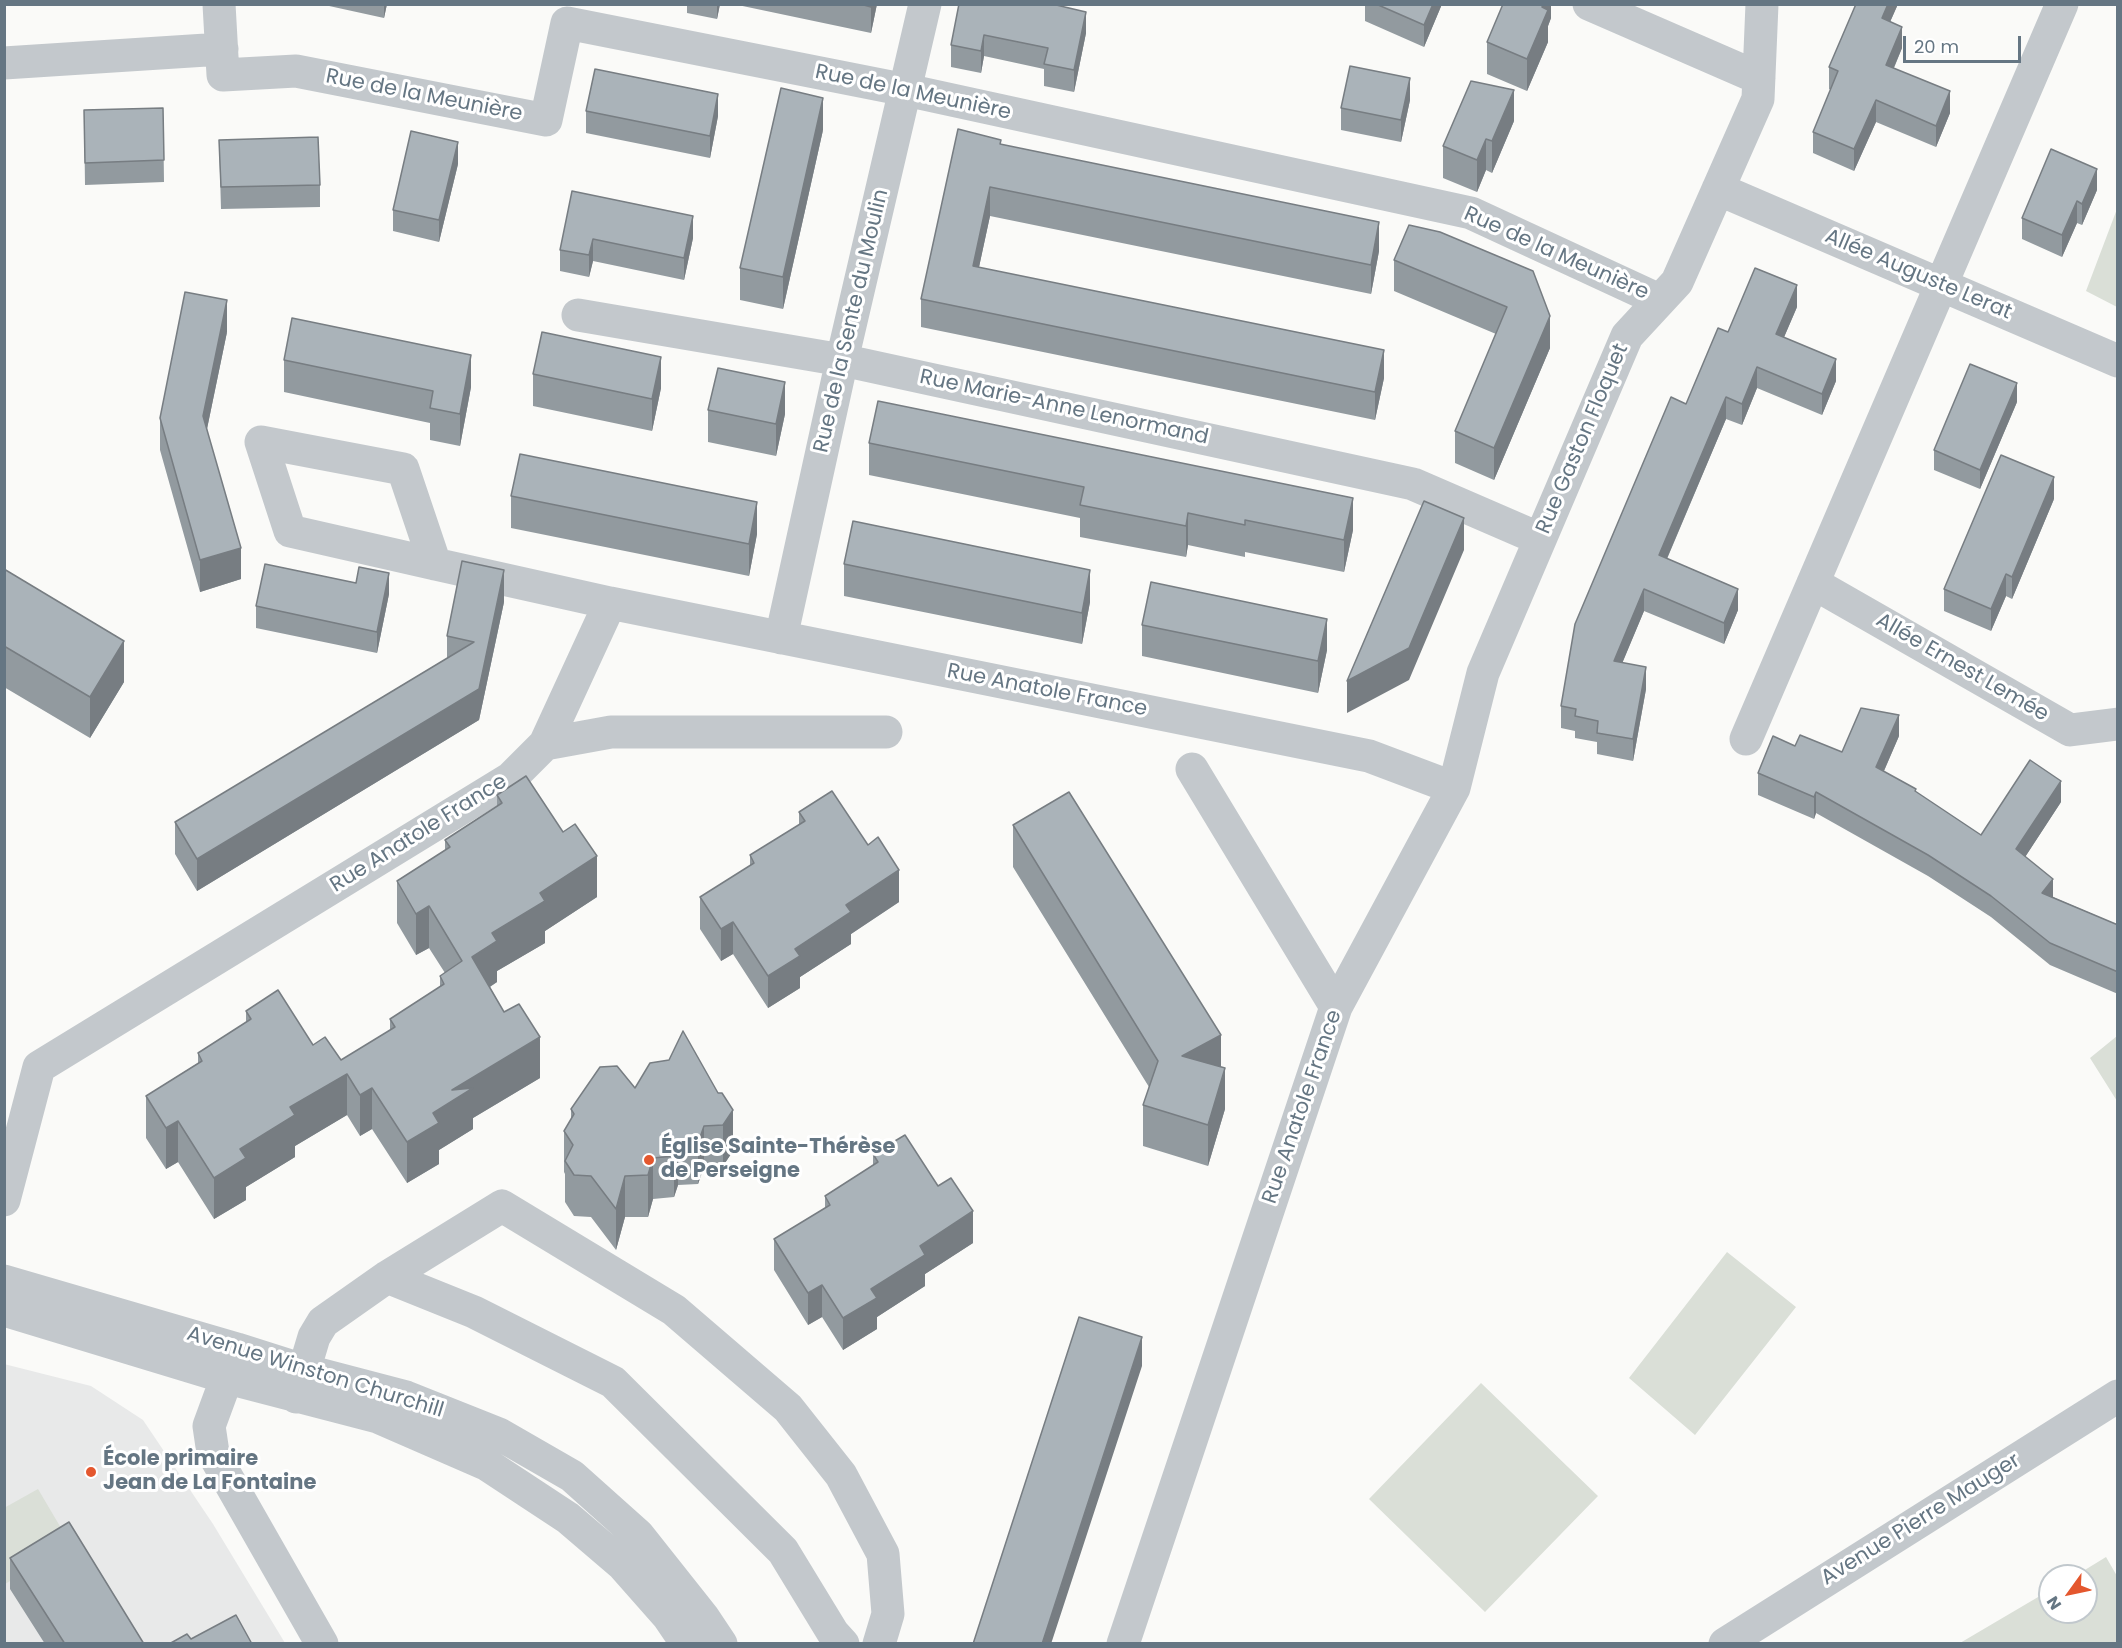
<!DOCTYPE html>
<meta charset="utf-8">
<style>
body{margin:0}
#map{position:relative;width:2122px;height:1648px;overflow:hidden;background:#fafaf8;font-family:Poppins,sans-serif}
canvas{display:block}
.frame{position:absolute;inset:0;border:6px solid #657683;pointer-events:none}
.north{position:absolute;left:2038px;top:1564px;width:60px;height:60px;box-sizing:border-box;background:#fff;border:2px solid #c1c8cd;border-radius:50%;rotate:237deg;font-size:16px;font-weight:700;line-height:24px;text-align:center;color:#657683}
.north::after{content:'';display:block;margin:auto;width:21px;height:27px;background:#e4572e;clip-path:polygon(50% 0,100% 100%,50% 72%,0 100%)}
.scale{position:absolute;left:1903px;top:36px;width:118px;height:27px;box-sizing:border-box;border:3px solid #657683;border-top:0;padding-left:8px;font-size:18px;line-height:21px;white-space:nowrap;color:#657683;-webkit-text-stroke:4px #fff;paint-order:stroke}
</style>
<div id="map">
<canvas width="2122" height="1648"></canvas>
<div class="frame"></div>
<div class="north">N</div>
<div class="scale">20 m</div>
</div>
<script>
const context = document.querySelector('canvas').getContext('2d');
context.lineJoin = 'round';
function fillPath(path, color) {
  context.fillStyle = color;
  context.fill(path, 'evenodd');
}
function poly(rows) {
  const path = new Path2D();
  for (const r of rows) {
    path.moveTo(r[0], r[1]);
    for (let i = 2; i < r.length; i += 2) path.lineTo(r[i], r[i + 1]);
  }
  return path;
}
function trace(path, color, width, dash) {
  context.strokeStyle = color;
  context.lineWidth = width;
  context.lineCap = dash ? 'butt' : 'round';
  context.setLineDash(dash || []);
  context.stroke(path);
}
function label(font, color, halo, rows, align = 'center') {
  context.font = font + ' Poppins,sans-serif';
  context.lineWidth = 6;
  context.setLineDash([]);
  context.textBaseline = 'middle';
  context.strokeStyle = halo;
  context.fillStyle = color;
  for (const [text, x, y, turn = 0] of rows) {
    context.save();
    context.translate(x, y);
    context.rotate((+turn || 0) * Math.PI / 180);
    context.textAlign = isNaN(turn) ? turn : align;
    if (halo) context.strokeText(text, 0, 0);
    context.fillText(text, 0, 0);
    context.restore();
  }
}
fillPath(poly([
 [4,1364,91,1386,143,1420,213,1524,285,1643,5,1643]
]), '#e8e9e9');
fillPath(poly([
 [2117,209,2118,307,2117,307,2086,291],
 [2117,1036,2117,1101,2090,1058],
 [1727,1252,1796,1307,1695,1435,1629,1378],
 [1481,1383,1598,1496,1485,1612,1369,1499],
 [38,1489,71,1545,5,1584,4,1508],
 [2106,1557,2117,1576,2117,1643,1960,1643,2050,1590,2050,1612,2086,1612,2086,1576,2075,1576]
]), '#dadfd7');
trace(poly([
 [219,4,223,75,296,71,546,120,567,23,906,90,1471,213,1659,300],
 [1589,4,1759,78],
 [4,63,222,49],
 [1718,189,2118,361],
 [578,315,842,360,1413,484,1540,539],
 [435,564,403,469,261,442,290,531,435,564,610,603],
 [1813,583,2070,730,2118,724],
 [781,638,842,360,925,4],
 [1746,739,2062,4],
 [545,744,611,732,886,732],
 [1192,769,1336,1007],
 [1454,788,1483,673,1627,336,1677,282,1758,99,1762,4],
 [4,1200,39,1067,511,778,545,744,610,603,1369,756,1454,788,1336,1007,1123,1644],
 [387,1277,474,1312,613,1382,783,1551,833,1633,843,1644],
 [4,1281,237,1349,303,1370,406,1397,499,1434,572,1476,638,1535,703,1617,721,1644],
 [4,1310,228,1378,378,1417,486,1464,568,1518,623,1565,668,1616,687,1644],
 [234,1358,209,1426,213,1453,322,1644],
 [296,1397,314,1337,323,1322,387,1277,502,1206,674,1310,788,1408,841,1475,883,1554,888,1614,879,1644],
 [1725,1644,2118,1396]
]), '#c3c8cc', 33);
fillPath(poly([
 [320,4,387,4,384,18],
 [687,4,720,4,717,19,687,13],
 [733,4,877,4,871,33],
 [959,4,1086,33,1074,92,1044,86,1044,69,984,56,981,73,951,67,951,45],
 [1365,4,1442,4,1424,47,1365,21],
 [1551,4,1551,18,1548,26,1548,42,1527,91,1487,74,1487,42],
 [1856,4,1898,4,1890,22,1902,48,1894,68,1950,113,1936,147,1876,122,1854,171,1813,153,1813,132,1831,90,1829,89,1829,67],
 [1410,100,1401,142,1341,130,1341,108],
 [163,108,164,182,85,185,84,110],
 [586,111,718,116,710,158,586,133],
 [1514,121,1492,173,1486,170,1477,192,1443,178,1443,146],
 [823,130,783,309,740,300,740,268],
 [219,140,320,185,320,207,221,209],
 [1001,144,1379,251,1371,294,990,216,979,267,1384,378,1375,420,921,327,921,299],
 [458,164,439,242,393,231,393,210],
 [2097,190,2082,225,2077,223,2062,257,2022,239,2022,218],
 [572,191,693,238,684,280,593,261,589,277,560,271,560,250],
 [1394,260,1533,271,1550,348,1494,480,1455,463,1455,431,1496,334,1394,291],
 [1797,307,1784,337,1836,381,1822,415,1757,388,1742,425,1726,419,1667,559,1738,610,1724,644,1644,611,1622,663,1646,689,1633,761,1597,754,1597,742,1575,738,1575,731,1561,728,1561,706,1686,404,1728,332],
 [227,332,207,429,241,579,200,592,160,450,160,418],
 [284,360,471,387,460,446,430,440,430,423,284,392],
 [533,374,661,388,652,431,533,406],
 [2017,402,1980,489,1934,470,1934,450],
 [708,410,785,414,776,456,708,442],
 [869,443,1353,530,1344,572,1245,552,1245,557,1188,545,1186,557,1080,537,1080,518,869,475],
 [511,496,757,534,749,576,511,528],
 [2054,499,2012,599,2006,596,1991,631,1944,611,1944,589],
 [844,564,1090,602,1082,644,844,596],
 [4,569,124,682,90,738,4,687],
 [389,594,377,653,256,628,256,606],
 [504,602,479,720,197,891,175,854,175,822,447,658,447,636],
 [1142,625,1327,650,1318,693,1142,656],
 [1899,736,1884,771,1981,835,2061,802,2025,857,2053,897,2118,925,2118,994,2050,965,1991,917,1928,876,1816,813,1814,819,1758,795,1758,773,1842,752],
 [497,795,597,897,545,931,545,943,497,971,497,982,490,987,540,1078,473,1118,473,1129,439,1150,439,1164,407,1183,372,1129,360,1136,347,1115,295,1146,295,1157,246,1187,246,1200,214,1219,178,1162,166,1169,146,1138,146,1096,198,1063,198,1053,246,1022,246,1011,341,1060,390,1030,390,1019,440,987,440,976,445,973,429,948,416,955,397,923,397,881,445,850,445,840,497,806],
 [799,812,899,902,851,934,851,944,800,977,800,988,768,1008,733,954,721,961,700,929,700,897,750,866,750,855,799,825],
 [1013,825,1225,1109,1208,1166,1143,1146,1143,1105,1149,1087,1013,867],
 [635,1088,718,1093,733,1151,723,1166,704,1167,698,1184,678,1185,674,1197,653,1199,648,1217,625,1217,616,1250,591,1217,574,1216,565,1202,565,1174,564,1172,564,1131,571,1119,571,1109],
 [873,1154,973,1243,925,1274,925,1286,877,1317,877,1329,843,1350,822,1317,808,1325,774,1270,774,1239,825,1208,825,1196,873,1165],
 [10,1558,144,1644,45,1644,10,1589]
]), '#929a9f');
fillPath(poly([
 [384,4,387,4,384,18],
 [717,4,720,4,717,19],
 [871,4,877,4,871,33],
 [1433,4,1442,4,1424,47,1424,25],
 [1543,4,1551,4,1551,18,1548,26,1548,42,1527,91,1527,59],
 [1888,4,1898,4,1882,40,1882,18],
 [1086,12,1086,33,1074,92,1074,70],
 [1902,27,1902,48,1886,86,1886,65],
 [984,35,984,56,981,73,981,51],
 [1410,78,1410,100,1401,142,1401,120],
 [1514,90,1514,121,1492,173,1492,141],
 [1950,91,1950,113,1936,147,1936,126],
 [718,94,718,116,710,158,710,136],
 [823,98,823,130,783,309,783,277],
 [1876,100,1876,122,1854,171,1854,149],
 [1486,139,1486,170,1477,192,1477,160],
 [458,142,458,164,439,242,439,220],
 [2097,169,2097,190,2082,225,2082,204],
 [990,187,990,216,973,295,973,266],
 [2077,201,2077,223,2062,257,2062,235],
 [693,216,693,238,684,280,684,258],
 [1379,222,1379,251,1371,294,1371,265],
 [593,239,593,261,589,277,589,255],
 [1797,285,1797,307,1776,356,1776,334],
 [227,300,227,332,203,448,203,416],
 [1550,316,1550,348,1494,480,1494,448],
 [1384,350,1384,378,1375,420,1375,392],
 [471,355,471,387,460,446,460,414],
 [661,357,661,388,652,431,652,399],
 [1836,359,1836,381,1822,415,1822,394],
 [1757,367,1757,388,1742,425,1742,404],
 [785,382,785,414,776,456,776,424],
 [2017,383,2017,402,1980,489,1980,470],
 [1726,397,1726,419,1659,577,1659,555],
 [2054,477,2054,499,2012,599,2012,577],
 [1353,498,1353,530,1344,572,1344,540],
 [757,502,757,534,749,576,749,544],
 [1188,513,1188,545,1186,557,1186,526],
 [1464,518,1464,550,1409,680,1347,713,1347,681],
 [241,548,241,579,200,592,200,560],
 [504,570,504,602,479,720,197,891,197,859,479,689],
 [1090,570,1090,602,1082,644,1082,613],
 [389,573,389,594,377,653,377,632],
 [2006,574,2006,596,1991,631,1991,609],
 [1644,589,1644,611,1614,683,1614,661],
 [1738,589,1738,610,1724,644,1724,623],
 [1327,619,1327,650,1318,693,1318,661],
 [124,641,124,682,90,738,90,697],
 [1646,667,1646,689,1633,761,1633,739],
 [1899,715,1899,736,1876,789,1876,767],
 [2061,781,2061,802,2016,871,2016,849],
 [1816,792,1816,813,1814,819,1814,797],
 [597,856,597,897,545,931,545,943,497,971,497,982,472,998,472,957,492,933,540,893],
 [899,870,899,902,851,934,851,944,800,977,800,988,768,1008,768,976,795,949,846,905],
 [2053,879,2053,901,2042,893],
 [429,906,429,948,416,955,416,914],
 [733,922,733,954,721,961,721,929],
 [1221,1035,1221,1077,1182,1056],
 [540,1037,540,1078,473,1118,473,1129,439,1150,439,1164,407,1183,407,1142,452,1090],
 [1225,1068,1225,1109,1208,1166,1208,1125],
 [347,1074,347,1115,295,1146,295,1157,246,1187,246,1200,214,1219,214,1178,240,1149,290,1107],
 [372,1088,372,1129,360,1136,360,1095],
 [733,1110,733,1151,723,1166,723,1125],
 [178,1121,178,1162,166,1169,166,1128],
 [704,1126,704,1167,698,1184,698,1143],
 [678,1144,678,1185,674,1197,674,1156],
 [653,1158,653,1199,648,1217,648,1175],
 [625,1176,625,1217,616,1250,616,1209],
 [973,1211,973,1243,925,1274,925,1286,877,1317,877,1329,843,1350,843,1318,871,1289,920,1246],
 [822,1285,822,1317,808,1325,808,1293],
 [1142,1337,1142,1366,1051,1644,1042,1644]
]), '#777d82');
const building = poly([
 [860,4,871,4,871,7,860,4],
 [959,4,1052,4,1086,12,1074,70,1044,64,1048,48,984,35,981,51,951,45,959,4],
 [1376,4,1433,4,1424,25,1376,4],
 [1503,4,1543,4,1542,7,1548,10,1527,59,1487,42,1503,4],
 [1856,4,1888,4,1882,18,1902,27,1886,65,1950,91,1936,126,1876,100,1854,149,1813,132,1838,71,1829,67,1856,4],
 [1350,66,1410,78,1401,120,1341,108,1350,66],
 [595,69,718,94,710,136,586,111,595,69],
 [1471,81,1514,90,1492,141,1486,139,1477,160,1443,146,1471,81],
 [781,88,823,98,783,277,740,268,781,88],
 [163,108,164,160,85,163,84,110,163,108],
 [958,129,1001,140,1000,144,1379,222,1371,265,990,187,973,266,1384,350,1375,392,921,299,958,129],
 [411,131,458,142,439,220,393,210,411,131],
 [318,137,320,185,221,187,219,140,318,137],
 [2051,149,2097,169,2082,204,2077,201,2062,235,2022,218,2051,149],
 [572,191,693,216,684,258,593,239,589,255,560,250,572,191],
 [1409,225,1440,232,1533,271,1550,316,1494,448,1455,431,1507,307,1394,260,1409,225],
 [1755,268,1797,285,1776,334,1836,359,1822,394,1757,367,1742,404,1726,397,1659,555,1738,589,1724,623,1644,589,1614,661,1646,667,1633,739,1597,733,1598,721,1575,716,1576,709,1561,706,1575,624,1671,397,1686,404,1718,328,1728,332,1755,268],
 [185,292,227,300,203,416,241,548,200,560,160,418,185,292],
 [292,318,471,355,460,414,430,408,433,391,284,360,292,318],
 [542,332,661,357,652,399,533,374,542,332],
 [1970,364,2017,383,1980,470,1934,450,1970,364],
 [718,368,785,382,776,424,708,410,718,368],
 [878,401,1353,498,1344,540,1245,520,1245,525,1188,513,1186,526,1080,505,1084,487,869,443,878,401],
 [520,454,757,502,749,544,511,496,520,454],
 [2001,455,2054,477,2012,577,2006,574,1991,609,1944,589,2001,455],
 [1424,501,1464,518,1409,648,1347,681,1424,501],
 [853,521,1090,570,1082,613,844,564,853,521],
 [462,561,504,570,479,689,197,859,175,822,474,642,447,636,462,561],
 [265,564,356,583,359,567,389,573,377,632,256,606,265,564],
 [4,569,124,641,90,697,4,646,4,569],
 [1151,582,1327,619,1318,661,1142,625,1151,582],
 [1861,708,1899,715,1876,767,1916,789,1915,791,1981,835,2030,760,2061,781,2016,849,2053,879,2042,893,2118,925,2118,972,2050,943,1991,896,1928,855,1816,792,1814,797,1758,773,1773,736,1795,746,1800,735,1842,752,1861,708],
 [526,776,563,832,575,824,597,856,540,893,545,901,492,933,497,941,472,957,504,1012,519,1004,540,1037,452,1090,473,1088,433,1113,439,1123,407,1142,372,1088,360,1095,347,1074,290,1107,295,1115,240,1149,246,1158,214,1178,178,1121,166,1128,146,1096,202,1061,198,1053,251,1019,246,1011,278,990,313,1045,325,1037,341,1060,395,1027,390,1019,444,984,440,976,462,961,429,906,416,914,397,881,450,847,445,840,502,803,497,795,526,776],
 [832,791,868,845,878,837,899,870,846,905,851,912,795,949,800,956,768,976,733,922,721,929,700,897,754,863,750,855,805,821,799,812,832,791],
 [1069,792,1221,1035,1182,1056,1225,1068,1208,1125,1143,1105,1158,1061,1013,825,1069,792],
 [683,1031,718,1093,722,1093,733,1110,723,1125,704,1126,698,1143,678,1144,674,1156,653,1158,648,1175,625,1176,616,1209,591,1176,574,1175,565,1161,573,1145,564,1131,574,1114,571,1109,600,1067,617,1066,635,1088,650,1063,669,1060,683,1031],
 [905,1135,938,1186,951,1178,973,1211,920,1246,925,1255,871,1289,877,1298,843,1318,822,1285,808,1293,774,1239,830,1205,825,1196,878,1162,873,1154,905,1135],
 [1079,1317,1142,1337,1042,1644,973,1644,1079,1317],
 [69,1522,144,1644,65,1644,10,1558,69,1522],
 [236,1615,252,1644,169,1644,187,1634,191,1639,236,1615]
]);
fillPath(building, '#aab3b9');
trace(building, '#777d82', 1.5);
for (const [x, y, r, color] of [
 [649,1160,6,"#e4572e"],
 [91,1472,6,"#e4572e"]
]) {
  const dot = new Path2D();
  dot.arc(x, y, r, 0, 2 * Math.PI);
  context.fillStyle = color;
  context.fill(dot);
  trace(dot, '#fff', 2);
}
label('21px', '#657683', '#fff', [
 ["Rue de la Meunière",913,93,12],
 ["Rue de la Meunière",424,96,11],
 ["Rue de la Meunière",1556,254,24],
 ["Allée Auguste Lerat",1918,275,23],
 ["Rue de la Sente du Moulin",852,321,-77],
 ["Rue Marie-Anne Lenormand",1064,408,12],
 ["Rue Gaston Floquet",1583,439,-67],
 ["Allée Ernest Lemée",1962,668,30],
 ["Rue Anatole France",1047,691,11],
 ["Rue Anatole France",419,834,-32],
 ["Rue Anatole France",1303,1107,-71],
 ["Avenue Winston Churchill",315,1373,17],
 ["Avenue Pierre Mauger",1921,1520,-32]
]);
label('bold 21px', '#657683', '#fff', [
 ["Église Sainte-Thérèse",661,1148],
 ["de Perseigne",661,1172],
 ["École primaire",103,1460],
 ["Jean de La Fontaine",103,1484]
], 'left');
</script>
